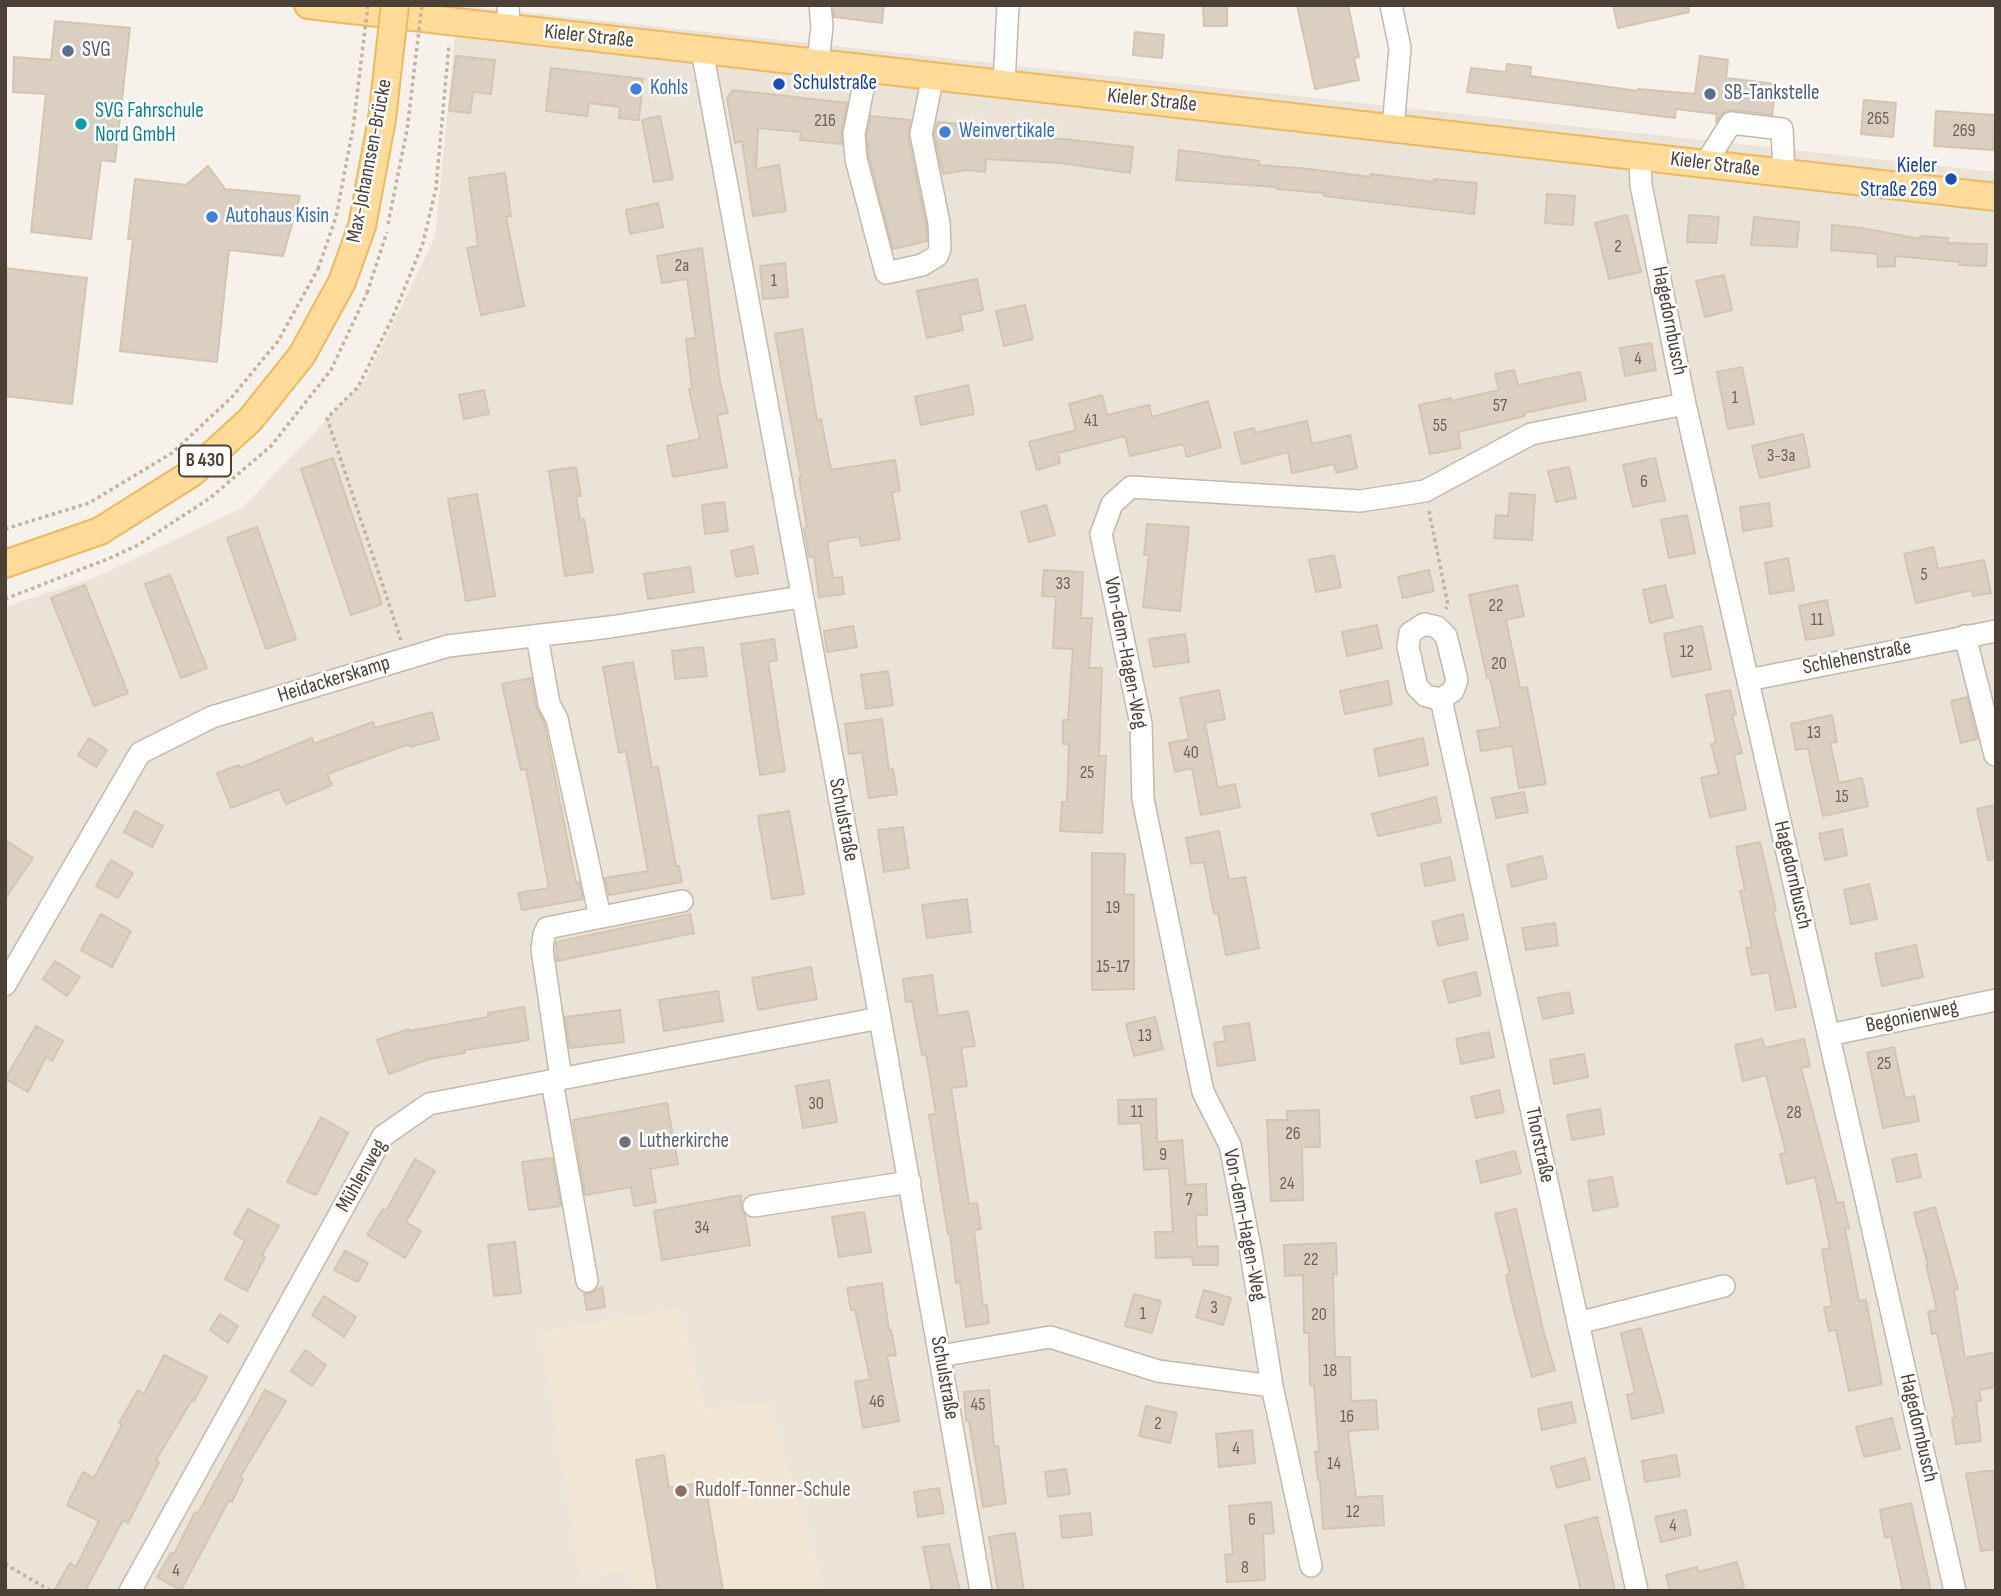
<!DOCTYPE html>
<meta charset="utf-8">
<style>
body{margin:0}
#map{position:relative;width:2001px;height:1596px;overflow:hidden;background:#f6f1ea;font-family:"Sofia Sans Condensed",sans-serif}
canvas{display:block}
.frame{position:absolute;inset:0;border:7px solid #4b4137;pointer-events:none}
</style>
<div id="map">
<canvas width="2001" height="1596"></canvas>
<div class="frame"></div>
</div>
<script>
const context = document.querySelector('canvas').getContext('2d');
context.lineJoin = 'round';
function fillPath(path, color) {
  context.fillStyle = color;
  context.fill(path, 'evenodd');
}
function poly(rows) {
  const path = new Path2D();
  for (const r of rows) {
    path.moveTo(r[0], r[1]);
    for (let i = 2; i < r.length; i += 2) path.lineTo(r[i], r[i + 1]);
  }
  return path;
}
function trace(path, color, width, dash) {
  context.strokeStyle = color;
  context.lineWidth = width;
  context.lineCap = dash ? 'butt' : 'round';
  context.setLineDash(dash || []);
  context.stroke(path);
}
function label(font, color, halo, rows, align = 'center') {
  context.font = font + ' "Sofia Sans Condensed",sans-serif';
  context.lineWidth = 5;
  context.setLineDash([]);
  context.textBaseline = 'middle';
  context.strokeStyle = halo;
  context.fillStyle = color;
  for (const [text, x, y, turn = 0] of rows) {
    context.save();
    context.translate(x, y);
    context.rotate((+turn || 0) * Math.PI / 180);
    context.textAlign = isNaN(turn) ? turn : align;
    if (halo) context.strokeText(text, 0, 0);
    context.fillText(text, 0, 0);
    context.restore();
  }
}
fillPath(poly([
 [458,5,1996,172,1996,1591,5,1591,5,607,96,577,242,508,365,380,435,237]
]), '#eae3d7');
fillPath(poly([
 [679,1308,705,1410,768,1402,826,1591,631,1591,628,1571,581,1579,540,1332]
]), '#f0e6d3');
const building = poly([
 [833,5,884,5,882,23,834,17,833,5],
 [1203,5,1227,5,1227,26,1204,26,1203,5],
 [1297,5,1348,5,1359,57,1354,58,1359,80,1315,89,1297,5],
 [1613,5,1688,5,1689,12,1618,28,1613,5],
 [55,21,130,28,115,162,101,160,91,239,31,232,46,94,13,92,14,57,51,60,55,21],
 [1135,32,1164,35,1162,58,1133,55,1135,32],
 [456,56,495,60,491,94,473,92,470,113,449,111,456,56],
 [1700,56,1728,60,1726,78,1776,84,1772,115,1732,110,1725,112,1716,122,1717,114,1676,109,1675,118,1467,92,1471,68,1506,72,1507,64,1531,67,1530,76,1638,91,1638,89,1695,94,1700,56],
 [551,68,643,79,639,120,619,118,620,107,589,103,587,116,546,111,551,68],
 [733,90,847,103,841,132,842,144,800,140,801,132,758,128,756,169,779,165,786,211,753,216,742,141,735,143,727,98,733,90],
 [1864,100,1896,103,1893,137,1861,134,1864,100],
 [1936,111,1995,115,1993,150,1934,146,1936,111],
 [660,116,673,179,654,182,642,120,660,116],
 [871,116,910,120,908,137,926,225,927,241,893,249,869,157,867,135,871,116],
 [939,122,990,127,989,135,1064,139,1133,147,1130,173,1061,163,986,159,985,172,966,170,943,174,934,134,937,123,939,122],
 [1179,150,1259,161,1259,165,1309,169,1371,177,1371,174,1434,182,1434,179,1477,183,1474,214,1324,196,1324,193,1277,189,1277,187,1176,180,1179,150],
 [208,166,225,189,300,196,283,256,229,250,217,362,120,351,133,239,128,239,135,179,186,185,208,166],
 [505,173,511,216,506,217,524,306,481,315,467,248,478,246,469,178,505,173],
 [1547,194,1575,196,1573,225,1545,223,1547,194],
 [658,203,663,227,630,234,626,210,658,203],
 [1627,215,1641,272,1609,279,1595,223,1627,215],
 [1689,215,1719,217,1716,243,1687,242,1689,215],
 [1754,217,1799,222,1797,247,1751,245,1754,217],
 [1832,225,1861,228,1920,239,1920,236,1948,238,1947,243,1987,244,1986,266,1959,265,1960,262,1895,256,1895,266,1878,267,1877,254,1831,250,1832,225],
 [702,248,720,382,728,413,717,415,727,467,673,477,667,446,700,439,689,389,692,388,686,339,696,338,687,279,662,283,657,256,702,248],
 [785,263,788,297,763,299,760,266,785,263],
 [5,268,87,278,72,404,5,396,5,268],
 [1724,275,1732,310,1705,317,1696,281,1724,275],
 [977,279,983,310,960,315,963,330,927,338,917,291,977,279],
 [1025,305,1033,339,1004,346,996,311,1025,305],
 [802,329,817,420,821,419,831,470,895,460,900,491,892,492,900,539,861,546,859,536,827,542,833,578,842,577,844,594,819,597,814,556,809,557,804,528,807,527,799,478,801,477,775,334,802,329],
 [1651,343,1656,370,1625,376,1620,348,1651,343],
 [1742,367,1754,424,1728,429,1717,372,1742,367],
 [1514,370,1518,385,1580,372,1586,400,1524,413,1525,416,1458,432,1461,448,1430,454,1419,405,1451,398,1451,401,1499,390,1495,374,1514,370],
 [968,385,974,414,921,425,915,397,968,385],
 [484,390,489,414,464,419,459,395,484,390],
 [1102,395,1107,415,1149,405,1152,417,1208,401,1221,447,1187,457,1183,444,1130,456,1125,436,1058,453,1060,463,1037,470,1029,442,1076,430,1069,404,1102,395],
 [1307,421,1312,444,1350,435,1357,468,1336,473,1334,464,1292,473,1288,452,1242,464,1234,433,1254,428,1255,433,1307,421],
 [1803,434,1810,467,1760,478,1752,446,1803,434],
 [333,458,382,604,351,615,301,469,333,458],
 [1655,458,1665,500,1633,507,1623,465,1655,458],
 [576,467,581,496,576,496,580,520,584,519,593,572,565,576,549,471,576,467],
 [1569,467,1576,498,1556,502,1548,471,1569,467],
 [1510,493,1535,495,1532,540,1494,538,1496,515,1508,516,1510,493],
 [477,494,495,596,466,601,448,499,477,494],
 [724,502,728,531,705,534,702,505,724,502],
 [1769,503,1772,526,1743,531,1740,507,1769,503],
 [1046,505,1055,535,1029,542,1021,512,1046,505],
 [1687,515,1695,553,1669,558,1661,520,1687,515],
 [1147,524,1189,527,1180,611,1143,607,1149,555,1144,555,1147,524],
 [257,527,296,639,266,649,227,538,257,527],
 [753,546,758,573,736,577,731,551,753,546],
 [1933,547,1938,569,1984,560,1991,593,1973,596,1972,590,1916,603,1904,554,1933,547],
 [1334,555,1341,587,1316,592,1309,560,1334,555],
 [1788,558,1794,590,1770,594,1765,563,1788,558],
 [690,567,694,592,648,599,644,574,690,567],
 [1044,570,1083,572,1081,618,1092,618,1089,668,1102,668,1099,756,1106,756,1102,833,1060,831,1062,802,1067,802,1069,744,1063,744,1063,720,1068,720,1073,649,1053,648,1056,597,1042,596,1044,570],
 [1429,570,1434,591,1403,598,1398,577,1429,570],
 [170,575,207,668,181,678,145,584,170,575],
 [85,585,128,693,94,706,51,598,85,585],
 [1517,585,1524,616,1506,620,1520,688,1527,687,1546,784,1519,788,1512,746,1481,751,1477,731,1501,727,1490,678,1487,678,1469,595,1517,585],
 [1665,585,1673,617,1650,623,1643,590,1665,585],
 [1827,600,1834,635,1806,640,1799,606,1827,600],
 [1377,625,1382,648,1347,656,1342,632,1377,625],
 [853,626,857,647,827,652,824,631,853,626],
 [1702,626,1711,669,1672,677,1664,634,1702,626],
 [1185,634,1189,662,1154,667,1149,639,1185,634],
 [774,639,777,660,768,662,785,771,760,775,741,644,774,639],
 [703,647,707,676,675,679,672,651,703,647],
 [633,662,652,768,658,767,676,866,679,866,682,882,609,895,605,878,648,871,626,751,619,753,603,667,633,662],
 [888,671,893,705,866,709,861,675,888,671],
 [531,678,536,707,544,722,576,883,579,882,583,899,522,910,518,893,549,888,526,769,521,770,502,684,531,678],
 [1388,681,1392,704,1345,714,1340,691,1388,681],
 [1219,690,1225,719,1205,723,1218,788,1235,784,1240,807,1201,815,1192,768,1175,772,1169,743,1189,739,1180,698,1219,690],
 [1730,690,1736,714,1732,715,1742,753,1734,755,1746,809,1710,817,1701,778,1719,774,1711,744,1716,743,1706,695,1730,690],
 [1967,697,1977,739,1961,743,1951,701,1967,697],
 [432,712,439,739,410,747,409,744,327,774,332,785,286,804,279,789,231,808,217,773,239,765,240,768,312,738,314,744,373,722,375,728,432,712],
 [1832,715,1837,742,1830,743,1839,783,1862,778,1868,806,1823,816,1808,748,1796,750,1791,724,1832,715],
 [882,719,889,770,893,769,897,794,869,798,862,752,849,754,845,724,882,719],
 [89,738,107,750,96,767,78,755,89,738],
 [1423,738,1428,765,1379,776,1374,749,1423,738],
 [1524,792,1528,812,1496,818,1492,798,1524,792],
 [1436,797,1441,822,1378,836,1372,814,1436,797],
 [1996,805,1996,859,1988,860,1977,809,1996,805],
 [135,811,163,826,152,847,124,832,135,811],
 [789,811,804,894,772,899,758,816,789,811],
 [903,827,909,868,884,872,878,830,903,827],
 [1842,829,1847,855,1825,860,1819,834,1842,829],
 [1219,831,1229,880,1245,877,1259,948,1226,955,1218,913,1214,914,1204,862,1191,864,1186,838,1219,831],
 [5,840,33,858,5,899,5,840],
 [1760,842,1776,910,1773,911,1796,1007,1776,1010,1769,972,1752,975,1746,948,1752,947,1740,891,1745,890,1736,847,1760,842],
 [1092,853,1125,854,1124,894,1134,895,1134,989,1092,990,1092,853],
 [1542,856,1547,878,1512,887,1507,865,1542,856],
 [1450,857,1455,880,1425,886,1421,864,1450,857],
 [111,860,133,873,118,898,96,886,111,860],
 [1869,884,1877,919,1851,924,1844,890,1869,884],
 [967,899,971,932,927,938,922,905,967,899],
 [101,914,131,931,112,967,81,950,101,914],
 [690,914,694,933,557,961,556,942,690,914],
 [1463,914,1468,939,1438,946,1432,922,1463,914],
 [1555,923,1558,945,1526,950,1522,928,1555,923],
 [1916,945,1923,977,1882,986,1875,954,1916,945],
 [55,961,80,977,67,996,43,979,55,961],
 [811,967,817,999,758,1010,752,978,811,967],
 [1476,972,1481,995,1449,1003,1443,980,1476,972],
 [932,975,938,1016,968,1011,975,1046,961,1048,967,1086,951,1088,969,1204,977,1203,981,1229,974,1230,983,1305,987,1305,989,1323,966,1327,960,1282,956,1283,950,1234,948,1234,929,1115,936,1114,926,1054,922,1055,912,1001,906,1002,903,979,932,975],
 [718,991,723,1021,664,1031,659,1000,718,991],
 [1569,992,1573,1013,1543,1019,1538,998,1569,992],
 [524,1007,529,1040,465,1050,465,1053,429,1059,389,1074,377,1040,409,1029,409,1031,488,1017,488,1013,524,1007],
 [620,1010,624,1042,570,1048,565,1017,620,1010],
 [1155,1017,1163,1049,1134,1056,1126,1024,1155,1017],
 [1249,1023,1255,1060,1218,1066,1214,1043,1226,1041,1223,1027,1249,1023],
 [36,1026,63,1041,52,1061,46,1057,28,1092,5,1079,36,1026],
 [1489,1032,1494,1057,1461,1064,1456,1039,1489,1032],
 [1762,1039,1765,1048,1804,1039,1810,1066,1801,1068,1837,1203,1843,1202,1849,1228,1845,1229,1859,1301,1866,1300,1882,1384,1849,1391,1836,1330,1829,1331,1824,1308,1832,1306,1822,1250,1830,1248,1815,1177,1787,1184,1780,1154,1786,1153,1766,1075,1743,1081,1735,1045,1762,1039],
 [1894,1047,1905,1098,1914,1096,1919,1121,1883,1128,1867,1053,1894,1047],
 [1584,1054,1588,1077,1554,1084,1550,1060,1584,1054],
 [829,1080,837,1122,803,1128,796,1086,829,1080],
 [1499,1090,1504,1112,1476,1118,1471,1097,1499,1090],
 [1156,1099,1157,1142,1182,1140,1186,1185,1206,1184,1207,1215,1196,1215,1197,1247,1218,1246,1218,1265,1193,1265,1192,1257,1156,1258,1155,1232,1173,1232,1169,1168,1144,1170,1141,1123,1119,1124,1118,1100,1156,1099],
 [667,1103,678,1164,650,1169,656,1202,634,1206,631,1187,585,1195,573,1120,667,1103],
 [1600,1109,1604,1134,1572,1140,1567,1115,1600,1109],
 [1319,1110,1320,1147,1302,1147,1303,1200,1271,1201,1267,1120,1287,1120,1287,1111,1319,1110],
 [321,1117,348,1133,316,1195,287,1182,321,1117],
 [1515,1151,1521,1173,1481,1183,1476,1161,1515,1151],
 [1916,1154,1921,1177,1897,1182,1892,1159,1916,1154],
 [552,1158,561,1206,529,1210,522,1162,552,1158],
 [415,1159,435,1171,406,1222,421,1231,405,1258,367,1235,383,1209,386,1211,415,1159],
 [1612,1177,1618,1206,1593,1211,1588,1181,1612,1177],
 [741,1195,741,1209,745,1215,750,1245,662,1260,654,1211,741,1195],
 [1935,1207,1958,1289,1954,1290,1965,1358,1996,1352,1996,1387,1979,1390,1981,1400,1976,1402,1981,1441,1956,1444,1952,1418,1955,1418,1937,1333,1932,1334,1928,1312,1937,1310,1926,1265,1928,1265,1914,1213,1935,1207],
 [248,1209,279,1226,262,1255,265,1257,247,1291,225,1279,245,1241,234,1234,248,1209],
 [1516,1209,1544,1334,1555,1370,1532,1377,1513,1307,1506,1275,1510,1274,1495,1214,1516,1209],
 [864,1212,871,1252,839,1257,832,1217,864,1212],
 [515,1242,521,1293,494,1296,488,1245,515,1242],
 [1336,1243,1337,1274,1333,1274,1335,1357,1350,1357,1351,1401,1376,1400,1378,1429,1348,1431,1356,1497,1382,1496,1384,1525,1323,1529,1320,1480,1318,1480,1315,1452,1319,1451,1314,1385,1310,1385,1309,1333,1304,1333,1303,1275,1285,1276,1284,1245,1336,1243],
 [345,1251,368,1263,358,1282,334,1270,345,1251],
 [882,1283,889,1331,891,1330,896,1355,887,1356,899,1421,863,1428,855,1382,870,1379,855,1310,851,1310,847,1288,882,1283],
 [602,1287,605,1307,587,1310,584,1294,590,1294,602,1287],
 [1204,1290,1231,1298,1223,1325,1196,1317,1204,1290],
 [1134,1294,1161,1301,1152,1333,1125,1326,1134,1294],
 [324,1296,356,1317,344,1337,312,1315,324,1296],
 [220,1314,238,1326,228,1343,210,1330,220,1314],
 [1641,1328,1664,1412,1632,1419,1627,1395,1635,1393,1621,1333,1641,1328],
 [305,1350,326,1365,312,1386,291,1371,305,1350],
 [164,1355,207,1377,194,1401,192,1400,156,1460,159,1462,128,1523,123,1520,85,1591,54,1591,70,1563,76,1567,99,1521,67,1505,83,1472,94,1478,122,1425,119,1423,138,1390,144,1394,164,1355],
 [265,1390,286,1401,240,1477,243,1479,232,1502,229,1500,181,1590,157,1577,171,1553,174,1554,195,1512,198,1513,265,1390],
 [989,1390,994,1446,998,1446,1006,1503,983,1507,969,1421,966,1421,964,1392,989,1390],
 [1571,1402,1576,1422,1542,1430,1538,1409,1571,1402],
 [1146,1406,1177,1413,1170,1443,1139,1436,1146,1406],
 [1892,1418,1900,1449,1864,1457,1856,1427,1892,1418],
 [1252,1430,1255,1463,1219,1467,1216,1434,1252,1430],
 [664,1455,669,1488,705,1482,723,1591,658,1591,636,1460,664,1455],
 [1676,1455,1680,1476,1645,1482,1642,1461,1676,1455],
 [1585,1458,1590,1479,1557,1488,1551,1467,1585,1458],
 [1066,1469,1070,1494,1048,1497,1045,1472,1066,1469],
 [1986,1471,1993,1471,1996,1487,1996,1549,1981,1551,1966,1474,1986,1471],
 [939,1488,944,1513,918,1517,914,1492,939,1488],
 [1271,1502,1274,1533,1263,1534,1265,1580,1227,1582,1225,1555,1233,1554,1229,1506,1271,1502],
 [1911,1503,1923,1555,1931,1591,1903,1591,1891,1536,1885,1538,1880,1510,1911,1503],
 [1686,1510,1691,1535,1661,1542,1655,1517,1686,1510],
 [1090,1513,1092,1535,1062,1538,1060,1516,1090,1513],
 [1597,1517,1607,1556,1615,1591,1581,1591,1565,1525,1597,1517],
 [1015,1533,1024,1591,998,1591,989,1537,1015,1533],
 [949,1544,960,1591,932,1591,923,1547,949,1544],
 [1737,1562,1744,1587,1729,1591,1670,1591,1666,1575,1697,1567,1698,1572,1737,1562]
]);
fillPath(building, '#dbcfc1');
trace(building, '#d4c4b0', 2);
const minor = poly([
 [508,5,509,28],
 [1391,5,1400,48,1393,128],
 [702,50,880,1018,981,1591],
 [818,63,822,26,820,5],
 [867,69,854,134,856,159,886,273,922,265,937,256,940,249,939,223,921,134,933,76],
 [1004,84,1008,5],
 [1640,157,1641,185,1685,404,1955,1591],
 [1705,164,1731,123,1782,129,1784,173],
 [1424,624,1437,627,1446,636,1457,680,1453,691,1441,699,1426,696,1417,687,1408,647,1410,633,1424,624],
 [537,636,549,704,557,719,600,917],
 [1965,636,1995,755],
 [1748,680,1996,631],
 [1441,699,1637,1591],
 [5,985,140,753,212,717,448,646,610,627,801,597],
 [1829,1035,1996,1000],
 [561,1079,542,949,544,935,547,928,682,901],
 [552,1081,587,1281],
 [754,1206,910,1182],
 [1578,1323,1724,1286],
 [940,1356,1050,1337,1158,1371,1272,1386],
 [1311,1566,1272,1386,1251,1253,1230,1145,1203,1092,1143,799,1141,724,1101,534,1112,504,1131,487,1360,501,1425,491,1531,434,1685,404],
 [130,1591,383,1136,429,1104,880,1018]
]);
const major = poly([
 [308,5,1996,197],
 [5,564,100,531,192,473,250,420,302,355,342,282]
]);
trace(minor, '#c2b9ab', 24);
trace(major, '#edb960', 30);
trace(poly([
 [1429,511,1448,605,1446,609],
 [5,529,89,503,172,453,232,397,278,341,318,269],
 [5,599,110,558,138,545,210,498,271,446,331,370,367,293],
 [401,640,327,418,358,387,392,319,423,243,436,188,449,44],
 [5,1564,51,1591]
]), '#c5b39b', 3.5, [3.5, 3.5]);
trace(minor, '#fff', 21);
trace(major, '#ffdb99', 26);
const majorBridge = poly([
 [342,282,362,226,382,119,395,5]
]);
trace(majorBridge, '#edb960', 30, []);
trace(poly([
 [388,224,407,130,422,5],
 [318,269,336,217,353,128,368,5],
 [367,293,387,232]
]), '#c5b39b', 3.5, [3.5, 3.5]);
trace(majorBridge, '#ffdb99', 26);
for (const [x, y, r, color] of [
 [68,51,7,"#5c6f8a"],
 [779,84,7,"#1a4fb4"],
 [636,89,7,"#3f7fe0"],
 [1710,94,7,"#5c6f8a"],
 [81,124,7,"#0f9aa8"],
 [945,132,7,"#3f7fe0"],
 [1951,179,7,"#1a4fb4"],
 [212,217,7,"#3f7fe0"],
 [625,1142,7,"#6b7280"],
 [681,1491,7,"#8d6e63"]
]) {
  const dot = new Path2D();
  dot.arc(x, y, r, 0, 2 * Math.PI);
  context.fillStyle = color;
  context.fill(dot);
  trace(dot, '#fff', 2.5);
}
label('18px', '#6f645a', null, [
 ["265",1878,119],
 ["216",825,121],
 ["269",1964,131],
 ["2",1618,247],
 ["2a",682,266],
 ["1",774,281],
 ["4",1638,359],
 ["1",1735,398],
 ["57",1500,406],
 ["41",1091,421],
 ["55",1440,426],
 ["3-3a",1781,456],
 ["6",1644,482],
 ["5",1924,575],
 ["33",1063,584],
 ["22",1496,606],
 ["11",1817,620],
 ["12",1687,652],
 ["20",1499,664],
 ["13",1814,733],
 ["40",1191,753],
 ["25",1087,773],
 ["15",1842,797],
 ["19",1113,908],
 ["15-17",1113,967],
 ["13",1145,1036],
 ["25",1884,1064],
 ["30",816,1104],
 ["11",1137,1112],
 ["28",1794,1113],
 ["26",1293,1134],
 ["9",1163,1155],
 ["24",1287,1184],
 ["7",1189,1200],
 ["34",702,1228],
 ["22",1311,1260],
 ["3",1214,1308],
 ["1",1143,1314],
 ["20",1319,1315],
 ["18",1330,1371],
 ["46",877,1402],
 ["45",978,1405],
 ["16",1347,1417],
 ["2",1158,1424],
 ["4",1236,1449],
 ["14",1334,1464],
 ["12",1353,1512],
 ["6",1252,1520],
 ["4",1673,1526],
 ["8",1245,1568],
 ["4",176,1571]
]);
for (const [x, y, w] of [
 [205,461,52]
]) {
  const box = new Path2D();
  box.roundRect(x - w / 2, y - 15.5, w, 31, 5);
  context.fillStyle = '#fff';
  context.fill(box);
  trace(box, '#4b4137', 2);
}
label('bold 19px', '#4b4137', null, [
 ["B 430",205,461]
]);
label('21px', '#4b4137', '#fff', [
 ["Kieler Straße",589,37,6],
 ["Kieler Straße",1152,101,6],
 ["Max-Johannsen-Brücke",370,161,-79],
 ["Kieler Straße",1715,165,7],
 ["Hagedornbusch",1669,321,79],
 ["Von-dem-Hagen-Weg",1125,653,79],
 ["Schlehenstraße",1857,658,-11],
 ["Heidackerskamp",334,680,-17],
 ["Schulstraße",843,820,79],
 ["Hagedornbusch",1792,875,77],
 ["Begonienweg",1912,1017,-12],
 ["Thorstraße",1539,1145,78],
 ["Mühlenweg",362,1176,-60],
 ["Von-dem-Hagen-Weg",1244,1225,79],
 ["Schulstraße",944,1378,80],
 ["Hagedornbusch",1918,1428,77]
]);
label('21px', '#4e5e75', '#fff', [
 ["SVG",82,51],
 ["SB-Tankstelle",1724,94]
], 'left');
label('21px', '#164399', '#fff', [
 ["Schulstraße",793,84],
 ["Kieler",1937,167,"right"],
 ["Straße 269",1937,191,"right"]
], 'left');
label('21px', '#366cbe', '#fff', [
 ["Kohls",650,89],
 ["Weinvertikale",959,132],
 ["Autohaus Kisin",226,217]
], 'left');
label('21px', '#0d838f', '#fff', [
 ["SVG Fahrschule",95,112],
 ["Nord GmbH",95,136]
], 'left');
label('21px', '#5b616d', '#fff', [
 ["Lutherkirche",639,1142]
], 'left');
label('21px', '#785e54', '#fff', [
 ["Rudolf-Tonner-Schule",695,1491]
], 'left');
</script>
